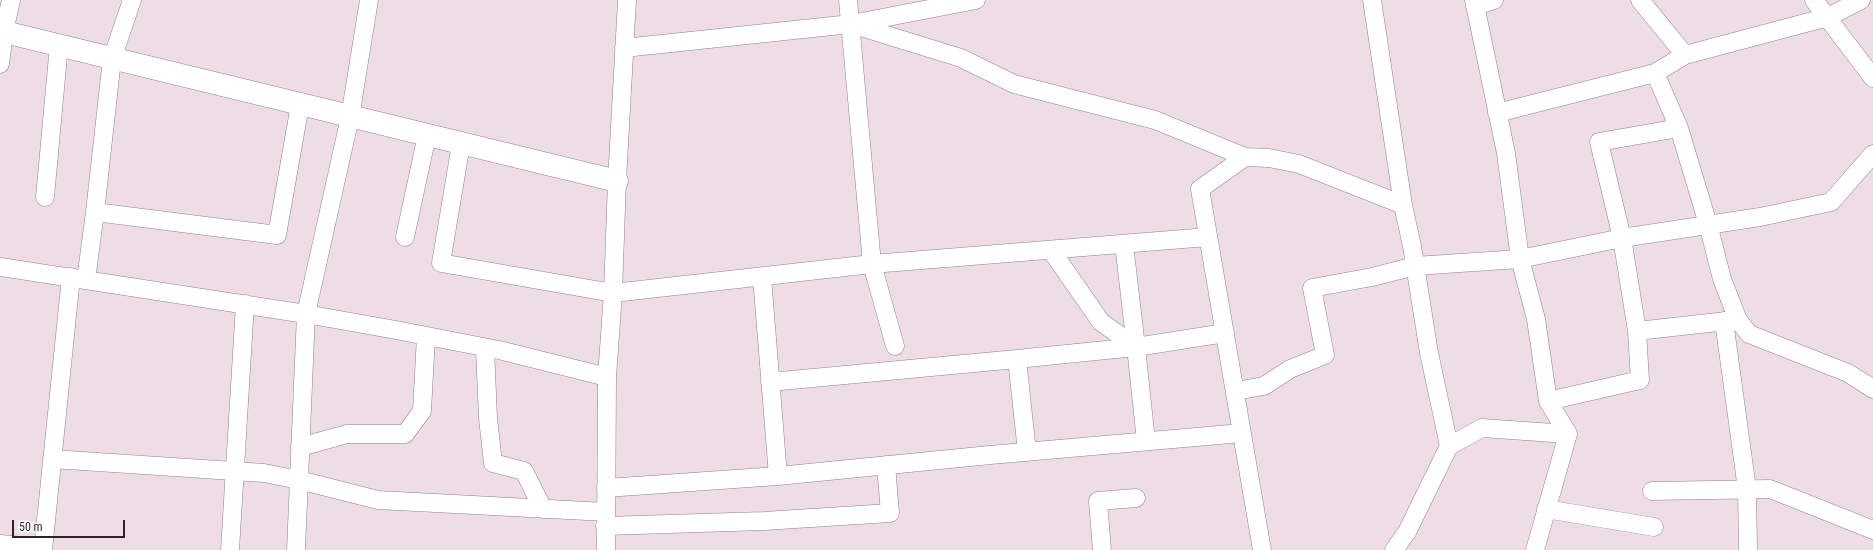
<!DOCTYPE html>
<style>
body{margin:0}
#map{position:relative;width:1873px;height:550px;overflow:hidden;background:#eedde4;font-family:"Roboto Condensed",sans-serif}
canvas{display:block}
.scale{position:absolute;left:12px;top:520px;width:113px;height:18px;box-sizing:border-box;border:2px solid #2c2528;border-top:0;padding-left:5px;font-size:12px;line-height:14px;white-space:nowrap;color:#2c2528;-webkit-text-stroke:3px #fff;paint-order:stroke}
</style>
<div id="map">
<canvas width="1873" height="550"></canvas>
<div class="scale">50 m</div>
</div>
<script>
const context = document.querySelector('canvas').getContext('2d');
context.lineJoin = 'round';
function poly(rows) {
  const path = new Path2D();
  for (const r of rows) {
    path.moveTo(r[0], r[1]);
    for (let i = 2; i < r.length; i += 2) path.lineTo(r[i], r[i + 1]);
  }
  return path;
}
function trace(path, color, width, dash) {
  context.strokeStyle = color;
  context.lineWidth = width;
  context.lineCap = dash ? 'butt' : 'round';
  context.setLineDash(dash || []);
  context.stroke(path);
}
const minor = poly([
 [848,0,872,264,895,346],
 [1372,0,1403,205],
 [1474,0,1506,153,1520,259,1536,319,1548,401,1568,434,1535,550],
 [1640,0,1685,55],
 [1814,0,1873,78],
 [1475,6,1494,0],
 [851,24,961,58,1014,84,1155,120,1245,157],
 [624,48,851,24,976,0],
 [0,64,4,32,11,0],
 [1655,73,1679,128,1708,224,1722,279,1738,320,1749,334,1848,373,1873,389],
 [1497,113,1655,73,1685,55,1828,17,1861,0],
 [461,144,441,263,613,293,872,264,1208,237],
 [45,197,59,45],
 [95,212,277,235,300,105],
 [405,237,427,135],
 [1124,244,1136,347],
 [1051,250,1101,322,1136,347,1146,441],
 [0,267,306,314,396,330,499,350,607,377],
 [762,277,778,476],
 [86,280,95,212,112,59,132,0],
 [1724,321,1747,489,1748,550],
 [1637,331,1736,320],
 [485,348,488,418,493,463,524,471,543,509],
 [1017,359,1136,347,1225,333],
 [770,382,1017,359,1027,452],
 [1235,391,1264,386,1290,369,1325,355,1312,288,1372,277,1415,266,1520,259,1622,238,1599,142,1679,128],
 [1548,401,1640,380,1637,331,1622,238,1760,217,1831,202,1873,154],
 [300,447,347,434,405,434,422,411,426,336],
 [52,459,264,473,299,480,378,500,606,512],
 [606,488,778,476,990,455,1242,433],
 [1652,491,1770,489,1873,530],
 [1546,509,1654,527],
 [605,526,764,521,890,513,886,465],
 [0,544,43,548],
 [43,550,71,277],
 [230,550,245,304],
 [296,550,306,314,350,117,369,0],
 [606,550,607,377,613,293,617,181,627,0],
 [1102,550,1098,501,1136,498],
 [1262,550,1200,189,1245,157,1269,158,1299,164,1403,205,1412,246,1429,353,1449,446],
 [1394,550,1407,532,1449,446,1482,428,1568,434]
]);
const tertiary = poly([
 [0,31,617,181]
]);
trace(minor, '#918188', 19);
trace(tertiary, '#918188', 23);
trace(minor, '#fff', 18);
trace(tertiary, '#fff', 22);
</script>
